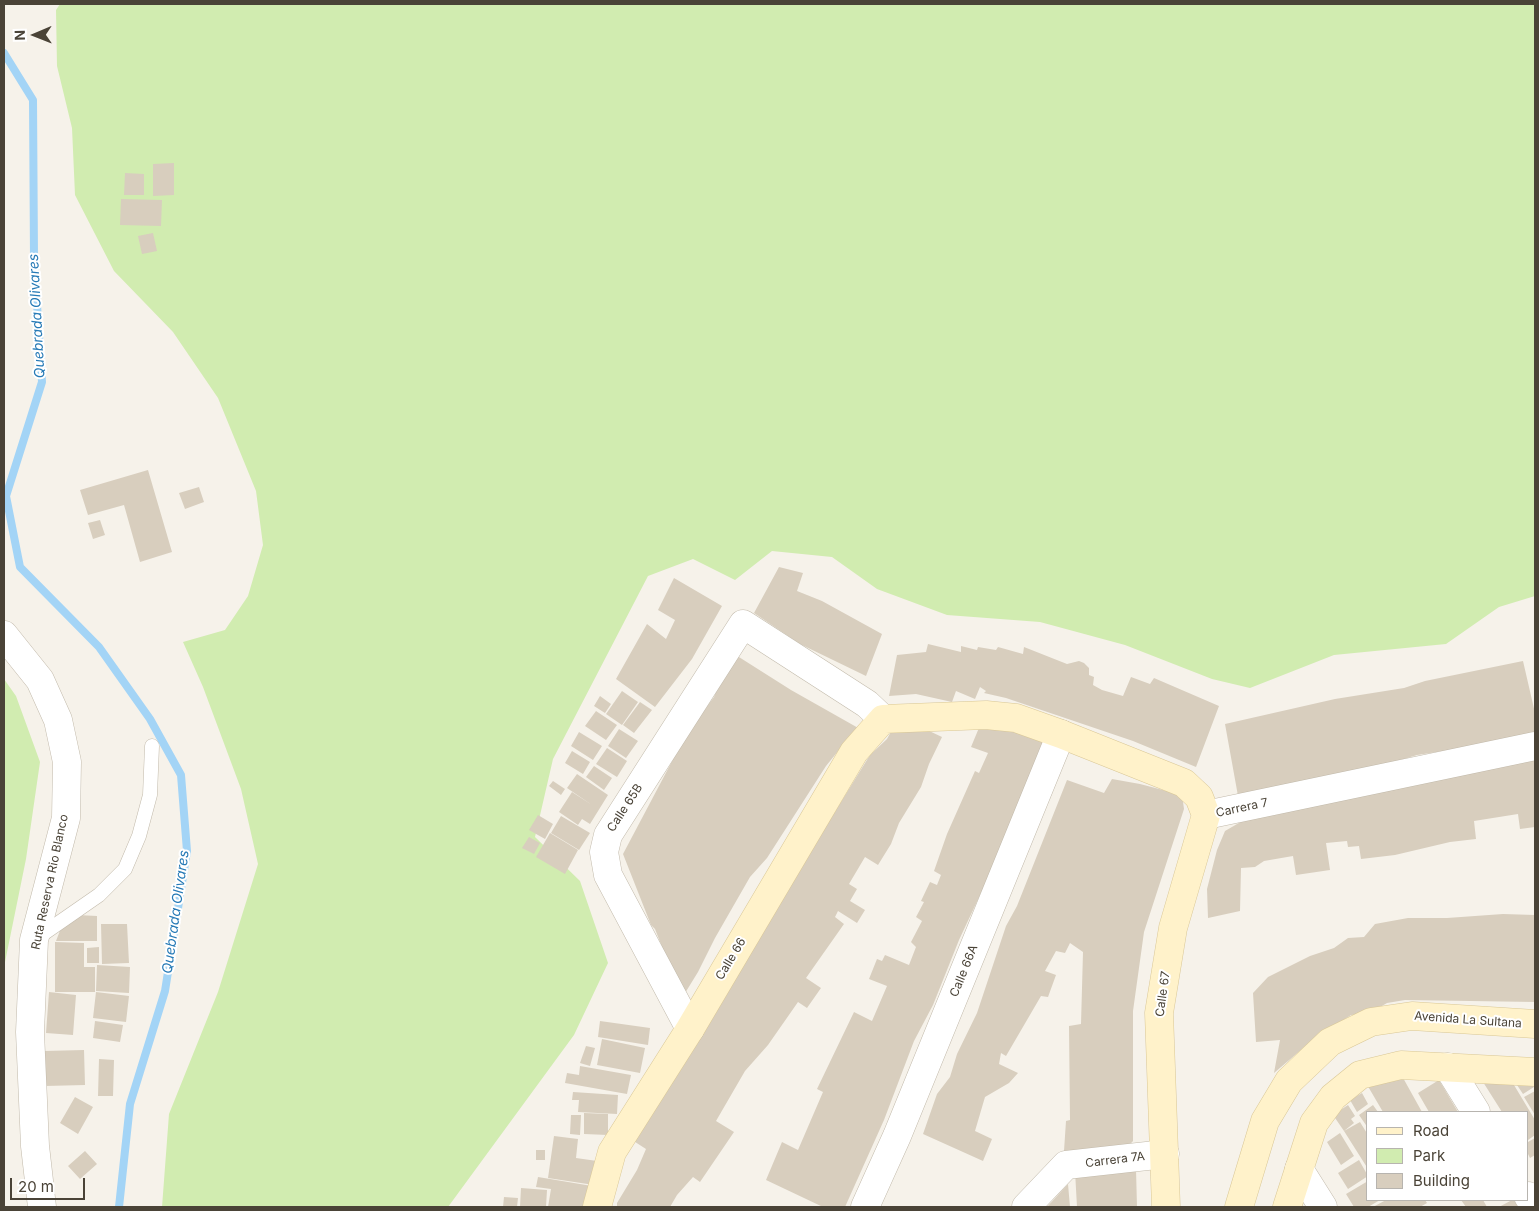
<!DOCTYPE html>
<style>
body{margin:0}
#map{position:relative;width:1539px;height:1211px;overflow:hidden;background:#f6f2ea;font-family:Inter,sans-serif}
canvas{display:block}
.frame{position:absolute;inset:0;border:5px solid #4a4337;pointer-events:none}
.legend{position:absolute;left:1366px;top:1111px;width:162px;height:90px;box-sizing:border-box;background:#fff;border:1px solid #b7b4af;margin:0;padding:6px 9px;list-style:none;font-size:15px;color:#4a4337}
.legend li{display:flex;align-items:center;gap:10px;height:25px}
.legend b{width:25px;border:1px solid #b7b4af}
.north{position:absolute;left:10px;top:10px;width:50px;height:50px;-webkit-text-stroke:4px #fff;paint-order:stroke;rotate:269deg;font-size:14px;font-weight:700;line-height:20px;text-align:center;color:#4a4337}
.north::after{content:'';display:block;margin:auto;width:18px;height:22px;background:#4a4337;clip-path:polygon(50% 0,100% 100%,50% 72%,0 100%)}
.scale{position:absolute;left:10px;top:1178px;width:75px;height:22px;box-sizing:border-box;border:2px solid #4a4337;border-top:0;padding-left:6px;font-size:15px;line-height:18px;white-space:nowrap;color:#4a4337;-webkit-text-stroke:4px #fff;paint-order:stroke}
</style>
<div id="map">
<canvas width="1539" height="1211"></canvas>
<div class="frame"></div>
<ul class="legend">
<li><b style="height:6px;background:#fff2ca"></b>Road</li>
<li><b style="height:14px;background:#d1ecb0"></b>Park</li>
<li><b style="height:14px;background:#d8cebe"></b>Building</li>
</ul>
<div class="north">N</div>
<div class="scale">20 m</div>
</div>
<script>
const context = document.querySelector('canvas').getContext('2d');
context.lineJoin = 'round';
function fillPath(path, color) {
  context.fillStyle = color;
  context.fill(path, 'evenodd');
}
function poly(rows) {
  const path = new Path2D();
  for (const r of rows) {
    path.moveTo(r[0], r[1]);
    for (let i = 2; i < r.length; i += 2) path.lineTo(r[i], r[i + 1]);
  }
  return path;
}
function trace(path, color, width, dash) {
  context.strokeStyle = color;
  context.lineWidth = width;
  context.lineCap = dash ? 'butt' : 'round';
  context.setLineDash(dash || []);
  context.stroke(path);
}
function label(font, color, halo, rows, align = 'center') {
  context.font = font + ' Inter,sans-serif';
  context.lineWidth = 4;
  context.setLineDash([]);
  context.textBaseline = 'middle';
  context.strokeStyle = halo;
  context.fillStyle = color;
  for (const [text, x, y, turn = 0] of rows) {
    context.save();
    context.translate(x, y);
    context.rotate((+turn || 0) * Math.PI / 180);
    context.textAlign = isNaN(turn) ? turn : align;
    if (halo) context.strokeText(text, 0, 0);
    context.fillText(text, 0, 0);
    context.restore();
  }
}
fillPath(poly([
 [60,4,1535,4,1535,596,1499,607,1446,644,1334,655,1250,688,1212,679,1125,645,1040,622,947,615,877,589,832,557,772,551,735,580,693,559,648,576,553,759,535,837,580,881,608,963,574,1035,448,1207,162,1207,169,1114,218,992,258,864,241,789,203,687,183,642,225,630,248,596,263,545,256,491,218,398,173,332,114,271,75,195,72,128,57,66,56,10],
 [4,679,16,696,40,762,26,859,4,967]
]), '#d1ecb0');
trace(poly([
 [4,53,33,100,34,258,42,382,6,496,20,567,99,647,150,719,181,775,187,851,165,991,130,1104,119,1207]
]), '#a3d4f6', 8);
fillPath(poly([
 [174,163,174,195,153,196,153,164],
 [125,173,144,174,144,195,124,195],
 [121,199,162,200,161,226,120,225],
 [153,233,157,251,142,254,138,236],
 [148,470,172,552,140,562,124,505,88,515,80,490],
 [199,487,204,502,185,509,179,493],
 [100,520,105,535,93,539,88,523],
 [779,567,803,573,797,591,822,601,882,634,866,676,800,644,754,613],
 [674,578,722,606,692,659,655,707,616,679,647,624,666,639,675,620,658,610],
 [928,644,961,652,961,646,977,650,978,647,996,650,998,647,1023,654,1024,647,1067,664,1079,661,1084,663,1089,668,1089,675,1094,677,1093,685,1102,690,1123,696,1131,677,1150,684,1154,678,1219,706,1196,767,1133,741,1006,698,984,693,986,691,980,687,975,699,956,691,952,702,916,694,889,696,897,655,926,652],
 [731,652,791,690,860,729,843,745,826,766,767,858,750,877,715,938,698,972,682,998,655,929,651,925,623,854,687,733,714,697],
 [1523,661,1535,713,1535,737,1417,755,1394,762,1238,796,1225,724,1335,699,1404,688,1425,681],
 [622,691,638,702,622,725,606,714],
 [600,696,611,704,605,713,594,706],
 [640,702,652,710,634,733,623,725],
 [596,711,617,725,606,740,585,726],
 [908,721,942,737,929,764,921,787,899,823,891,844,878,865,865,857,849,884,857,889,850,901,865,910,857,923,838,911,835,917,844,924,806,978,821,988,807,1008,798,1002,768,1045,745,1071,716,1121,734,1132,700,1182,693,1177,677,1195,670,1207,617,1207,617,1203,637,1170,646,1149,632,1140,870,755,887,739,894,726],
 [981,723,1053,739,959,940,933,1005,914,1041,884,1120,845,1207,823,1207,766,1180,782,1142,798,1150,823,1092,817,1089,854,1012,872,1021,887,986,869,979,877,959,882,961,885,955,909,965,916,947,911,942,922,921,916,917,924,902,921,901,930,882,937,885,941,875,934,871,947,834,975,771,979,773,988,753,971,747],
 [619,729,638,741,626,758,608,746],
 [579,732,602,746,593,760,571,746],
 [607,748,627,761,617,777,596,764],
 [572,751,590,762,583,774,565,763],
 [1535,758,1535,827,1520,829,1518,814,1474,821,1476,839,1450,842,1395,855,1361,859,1359,846,1348,847,1347,841,1326,843,1330,870,1296,875,1293,856,1264,861,1255,867,1241,868,1240,911,1208,918,1207,889,1217,850,1225,831,1251,816],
 [594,766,612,778,604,790,586,777],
 [577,774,608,795,590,824,582,819,578,825,559,812,572,792,592,805,567,788],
 [1112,779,1140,784,1182,795,1184,809,1144,932,1133,1011,1133,1141,1123,1152,1064,1151,1066,1121,1070,1120,1069,1026,1081,1024,1083,952,1070,943,1065,953,1056,951,1045,971,1056,975,1048,997,1041,996,1006,1056,1001,1053,999,1064,1018,1073,1009,1083,985,1097,975,1131,992,1139,983,1161,923,1134,937,1094,950,1077,957,1054,977,1013,1006,926,1017,906,1067,780,1104,793],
 [553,781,565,789,561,795,549,786],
 [538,815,553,824,545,839,529,830],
 [561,816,590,833,579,850,551,833],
 [550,833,578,850,565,874,536,857],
 [529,837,540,843,534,854,522,848],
 [1503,914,1535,915,1535,1002,1405,1000,1387,1003,1368,1014,1351,1015,1308,1044,1274,1073,1280,1040,1256,1042,1253,993,1268,977,1310,956,1334,948,1348,938,1364,937,1375,924,1408,918,1447,918],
 [77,915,97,916,97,941,56,941,61,928],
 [101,924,127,924,129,963,102,964],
 [55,942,84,943,84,967,95,967,95,992,55,992],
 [99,947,99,963,87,963,87,948],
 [97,965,130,967,129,993,96,991],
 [49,992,76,995,73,1035,46,1033],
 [96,992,129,996,126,1022,93,1018],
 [95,1021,123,1025,120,1042,93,1038],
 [600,1021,650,1028,648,1045,598,1037],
 [602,1039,645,1048,640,1073,597,1065],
 [586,1046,595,1048,590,1066,580,1063],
 [84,1050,85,1085,45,1086,44,1051],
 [99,1059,114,1060,113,1096,98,1096],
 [580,1066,631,1075,627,1094,565,1083,567,1073,579,1075],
 [1402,1076,1422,1112,1383,1112,1366,1083],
 [1513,1079,1530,1079,1534,1087,1523,1094],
 [1439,1080,1458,1112,1429,1112,1418,1093],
 [1511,1080,1535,1120,1535,1135,1528,1140,1528,1112,1502,1112,1483,1082],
 [1535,1091,1535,1115,1524,1097],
 [573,1092,618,1095,617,1114,578,1112,579,1100,572,1100],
 [1362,1093,1368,1104,1357,1112,1350,1100],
 [75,1097,93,1107,78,1134,60,1123],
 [1348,1105,1355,1116,1351,1119,1354,1123,1344,1131,1333,1115],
 [1373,1105,1378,1112,1368,1112,1368,1128,1359,1115],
 [584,1113,608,1114,608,1135,584,1134],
 [571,1115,581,1115,580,1135,570,1134],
 [1360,1122,1368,1135,1368,1169,1344,1131],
 [1340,1133,1354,1156,1341,1165,1327,1142],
 [554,1136,578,1139,576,1158,597,1161,594,1185,548,1178],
 [1535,1138,1535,1155,1530,1158,1528,1154,1528,1142],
 [536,1150,545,1150,545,1160,536,1160],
 [85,1151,97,1164,80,1179,68,1166],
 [1359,1160,1368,1176,1348,1189,1338,1173],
 [1136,1169,1137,1207,1077,1207,1075,1171],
 [538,1177,592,1186,588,1207,548,1207,551,1189,536,1187],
 [1368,1181,1368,1200,1380,1200,1368,1207,1354,1207,1346,1194],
 [1068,1184,1070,1207,1047,1207],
 [521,1188,547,1190,546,1207,520,1207],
 [504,1197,518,1198,517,1207,503,1207],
 [1386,1200,1425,1200,1427,1203,1420,1207,1373,1207],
 [1461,1200,1483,1200,1487,1207,1466,1207],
 [1512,1200,1514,1200,1518,1207,1499,1207]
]), '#d8cebe');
const lane = poly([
 [37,938,99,895,125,869,139,836,150,795,152,746]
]);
const street = poly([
 [4,635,40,680,58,720,67,762,66,818,34,940,30,1032,35,1146,42,1207],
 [1206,815,1535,746],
 [690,1029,608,875,604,852,608,835,743,624,867,704,883,719],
 [1448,1067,1476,1112],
 [1299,1169,1323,1207],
 [1528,1196,1535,1207],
 [865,1207,897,1136,1061,734],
 [1026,1207,1066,1165,1165,1154]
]);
const secondary = poly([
 [597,1207,612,1152,690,1029,854,752,883,719,986,715,1016,718,1061,734,1184,783,1199,797,1206,815,1173,928,1159,1013,1166,1207],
 [1239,1207,1265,1121,1289,1081,1330,1042,1371,1022,1412,1016,1535,1024],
 [1287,1207,1314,1123,1333,1097,1360,1075,1401,1065,1535,1072]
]);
trace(lane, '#c2baab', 15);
trace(street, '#c2baab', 29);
trace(secondary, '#d9c796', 29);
trace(lane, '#fff', 14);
trace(street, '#fff', 28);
trace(secondary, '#fff2ca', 28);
label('12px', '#4a4337', '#fff', [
 ["Calle 65B",625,808,-57],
 ["Carrera 7",1242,808,-12],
 ["Ruta Reserva Rio Blanco",50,882,-78],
 ["Calle 66",731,959,-59],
 ["Calle 66A",964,971,-68],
 ["Calle 67",1163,994,-82],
 ["Avenida La Sultana",1468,1020,4],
 ["Carrera 7A",1115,1160,-7]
]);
label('italic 14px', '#267ab6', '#fff', [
 ["Quebrada Olivares",37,316,-93],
 ["Quebrada Olivares",176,912,-82]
]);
</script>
